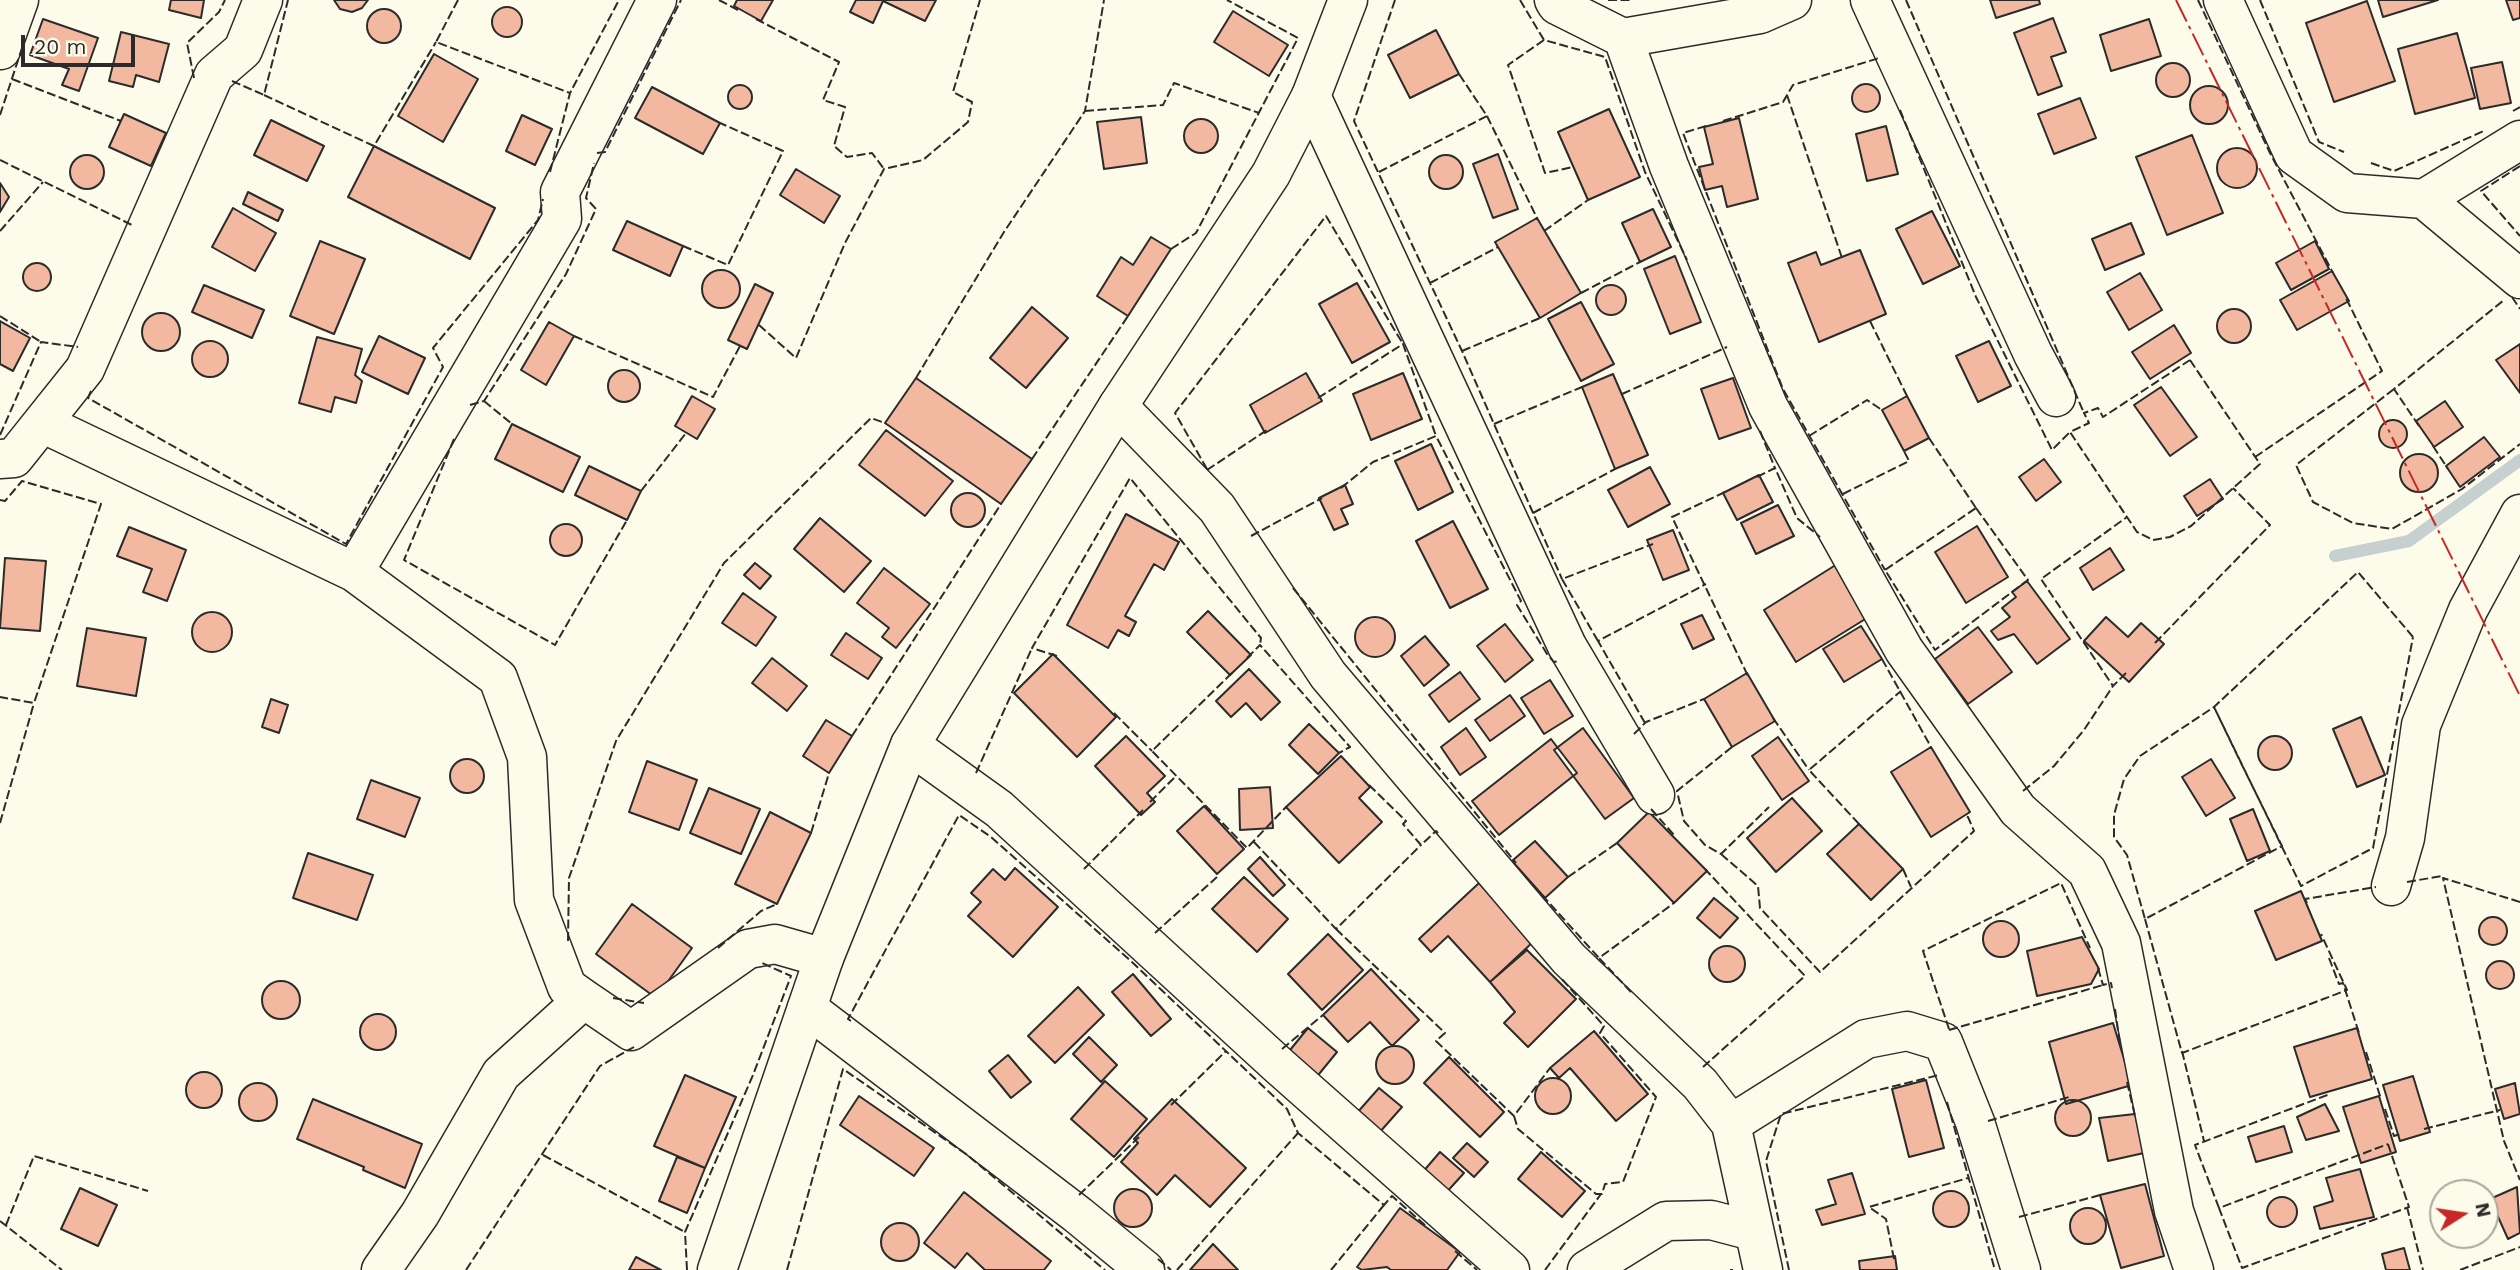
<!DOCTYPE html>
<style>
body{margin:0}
#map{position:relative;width:2520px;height:1270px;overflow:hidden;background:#fdfbea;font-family:"Work Sans",sans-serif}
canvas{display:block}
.north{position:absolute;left:2429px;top:1179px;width:70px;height:70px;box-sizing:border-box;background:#fdfbea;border:2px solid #a9a89e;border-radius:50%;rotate:78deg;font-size:19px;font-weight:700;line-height:28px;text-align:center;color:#2b2b2b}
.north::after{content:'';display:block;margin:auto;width:24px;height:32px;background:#c62828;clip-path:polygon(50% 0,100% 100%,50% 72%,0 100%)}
.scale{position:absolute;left:21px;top:35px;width:114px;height:32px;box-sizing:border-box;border:4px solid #2b2b2b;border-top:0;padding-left:9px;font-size:21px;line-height:24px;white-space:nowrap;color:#2b2b2b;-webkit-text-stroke:5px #fdfbea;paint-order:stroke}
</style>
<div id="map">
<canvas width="2520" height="1270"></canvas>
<div class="north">N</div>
<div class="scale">20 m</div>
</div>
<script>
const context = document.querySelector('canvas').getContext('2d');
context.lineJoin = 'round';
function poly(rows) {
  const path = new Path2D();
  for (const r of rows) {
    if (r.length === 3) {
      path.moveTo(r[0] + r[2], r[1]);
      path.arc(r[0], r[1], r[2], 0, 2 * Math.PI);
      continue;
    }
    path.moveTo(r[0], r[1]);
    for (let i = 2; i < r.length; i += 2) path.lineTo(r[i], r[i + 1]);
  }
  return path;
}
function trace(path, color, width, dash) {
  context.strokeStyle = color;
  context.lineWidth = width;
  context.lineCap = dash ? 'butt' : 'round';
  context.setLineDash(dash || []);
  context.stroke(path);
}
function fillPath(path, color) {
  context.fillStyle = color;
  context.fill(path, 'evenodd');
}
trace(poly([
 [2335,556,2409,541,2520,460]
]), '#c7d0d0', 12);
const building = poly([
 [171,0,204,0,201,18,169,10,171,0],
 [334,0,368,0,362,8,352,12,340,9,334,0],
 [737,0,773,0,761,21,734,6,737,0],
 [856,0,936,0,925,21,883,1,873,23,850,12,856,0],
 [1990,0,2039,0,2040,4,1996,18,1990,0],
 [2378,0,2438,0,2383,17,2378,0],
 [2506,0,2520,0,2520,18,2513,20,2506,0],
 [2367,1,2395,81,2334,102,2306,23,2367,1],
 [507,22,15],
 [384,26,17],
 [1233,11,1288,45,1269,76,1214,42,1233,11],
 [2053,18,2066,52,2051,57,2062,86,2038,95,2014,33,2053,18],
 [43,19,98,38,79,91,62,85,69,69,30,55,43,19],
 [2149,19,2161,56,2111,71,2100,35,2149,19],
 [1436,30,1459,74,1410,98,1388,55,1436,30],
 [121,32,169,44,159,82,136,75,133,87,109,81,121,32],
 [2457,33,2475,98,2415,114,2398,49,2457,33],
 [434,54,478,79,443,142,398,116,434,54],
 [2502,62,2511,103,2480,109,2471,68,2502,62],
 [2173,80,17],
 [1866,98,14],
 [740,97,12],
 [2209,105,19],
 [652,87,720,123,703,154,635,118,652,87],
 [2080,98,2096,138,2054,154,2038,114,2080,98],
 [1609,109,1640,177,1588,200,1558,132,1609,109],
 [124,114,166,133,151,166,109,147,124,114],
 [522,115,552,129,535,165,506,151,522,115],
 [1141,117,1147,163,1104,169,1097,122,1141,117],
 [1739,118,1758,199,1727,207,1722,186,1705,190,1699,167,1713,164,1704,127,1739,118],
 [1201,136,17],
 [271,120,324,146,307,181,254,155,271,120],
 [1886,126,1898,174,1867,181,1856,134,1886,126],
 [2192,135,2223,213,2167,235,2136,157,2192,135],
 [374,146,495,208,470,259,348,197,374,146],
 [2237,168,20],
 [1498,154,1518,209,1493,218,1473,164,1498,154],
 [1446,172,17],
 [87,172,17],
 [796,169,840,196,824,223,780,195,796,169],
 [0,183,9,197,0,212,0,183],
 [248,192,283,210,278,221,243,204,248,192],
 [233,208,276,233,255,271,212,247,233,208],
 [1653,209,1671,247,1640,262,1622,223,1653,209],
 [1932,211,1960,266,1923,284,1896,229,1932,211],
 [1537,218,1581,293,1540,318,1495,242,1537,218],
 [627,221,683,246,670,276,613,250,627,221],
 [2131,223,2144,254,2105,270,2092,239,2131,223],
 [1151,237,1171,249,1128,316,1097,296,1121,257,1133,265,1151,237],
 [320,241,365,259,334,334,290,316,320,241],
 [2315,241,2329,269,2291,290,2276,263,2315,241],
 [1860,250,1886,314,1819,342,1788,263,1816,252,1821,265,1860,250],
 [1675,256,1701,322,1670,334,1644,269,1675,256],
 [37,277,14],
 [721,289,19],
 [2332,271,2349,301,2297,330,2280,300,2332,271],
 [2140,273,2162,310,2129,330,2107,292,2140,273],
 [1357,283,1390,342,1352,363,1319,304,1357,283],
 [755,284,773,293,747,349,728,340,755,284],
 [1611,300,15],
 [204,285,264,310,252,338,192,312,204,285],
 [1581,302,1614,364,1581,381,1548,319,1581,302],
 [1032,307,1068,338,1026,388,990,358,1032,307],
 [2234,326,17],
 [161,332,19],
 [0,321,30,338,13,371,0,364,0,321],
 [549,322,574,336,546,385,521,370,549,322],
 [2174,325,2191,353,2150,379,2132,352,2174,325],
 [379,336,425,358,408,394,362,372,379,336],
 [317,337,362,349,355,375,362,381,356,403,335,397,331,412,299,403,317,337],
 [1989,341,2011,386,1978,402,1956,356,1989,341],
 [210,359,18],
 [2520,344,2520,393,2496,360,2520,344],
 [624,386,16],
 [1306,373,1322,401,1265,433,1250,405,1306,373],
 [1403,373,1422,419,1371,440,1353,394,1403,373],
 [1613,374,1648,455,1615,469,1582,387,1613,374],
 [916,378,1032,459,1001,504,885,423,916,378],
 [1733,378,1751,428,1719,439,1701,389,1733,378],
 [2161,387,2197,437,2170,456,2134,405,2161,387],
 [692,396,715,409,697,439,675,426,692,396],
 [1907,396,1929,438,1904,451,1882,410,1907,396],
 [2445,401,2463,427,2434,447,2416,421,2445,401],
 [2393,434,14],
 [512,424,580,457,563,492,495,459,512,424],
 [886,430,953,481,925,516,859,465,886,430],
 [2484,437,2500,457,2460,487,2446,466,2484,437],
 [1431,444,1453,492,1418,510,1395,461,1431,444],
 [2419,473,19],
 [2044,459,2061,482,2036,501,2019,477,2044,459],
 [589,466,641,491,627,520,575,495,589,466],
 [1650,467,1670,504,1628,527,1608,490,1650,467],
 [1759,475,1773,502,1737,520,1723,493,1759,475],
 [2210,479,2223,499,2197,516,2184,496,2210,479],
 [1345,485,1353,504,1341,509,1348,524,1334,530,1319,498,1345,485],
 [968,510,17],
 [1778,505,1794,536,1756,554,1741,523,1778,505],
 [1126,514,1179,542,1164,570,1154,564,1125,616,1136,622,1129,636,1118,630,1108,648,1067,625,1126,514],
 [820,518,871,561,844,592,794,549,820,518],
 [1453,521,1488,589,1450,608,1416,541,1453,521],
 [566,540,16],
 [1977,526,2008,577,1966,603,1935,552,1977,526],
 [129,527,186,550,167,601,143,592,152,569,117,556,129,527],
 [1673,530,1689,570,1663,580,1647,540,1673,530],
 [2110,548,2124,570,2093,590,2080,568,2110,548],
 [5,558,46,561,40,631,0,628,5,558],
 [1842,561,1875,613,1796,662,1764,610,1842,561],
 [755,563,771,576,760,589,744,575,755,563],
 [884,568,930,604,896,648,882,637,889,628,857,603,884,568],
 [2027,581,2070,639,2037,664,2014,634,1998,640,1991,631,2010,617,2002,608,2016,597,2012,592,2027,581],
 [743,593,776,617,756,646,722,623,743,593],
 [1208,611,1251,655,1230,675,1187,632,1208,611],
 [212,632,20],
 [1702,615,1714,639,1693,649,1681,624,1702,615],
 [1375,637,20],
 [2106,617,2128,637,2141,623,2164,644,2129,682,2084,641,2106,617],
 [1505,624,1533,660,1505,682,1477,646,1505,624],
 [1861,626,1882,659,1844,682,1823,649,1861,626],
 [1978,627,2012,672,1968,704,1935,659,1978,627],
 [87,628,146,638,136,696,77,686,87,628],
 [846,633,882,658,868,679,831,655,846,633],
 [1425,636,1449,665,1424,686,1401,656,1425,636],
 [1053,654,1116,717,1077,757,1014,693,1053,654],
 [772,658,807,686,787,711,752,683,772,658],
 [1249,669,1280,702,1261,720,1246,703,1231,717,1216,701,1249,669],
 [1460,672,1480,699,1449,722,1429,695,1460,672],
 [1747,673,1775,721,1732,747,1704,699,1747,673],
 [1550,680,1573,716,1544,734,1521,698,1550,680],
 [1510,695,1525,716,1490,741,1475,720,1510,695],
 [271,699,288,705,279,733,262,727,271,699],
 [2361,717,2385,775,2357,787,2333,729,2361,717],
 [826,720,852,736,829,773,803,756,826,720],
 [1309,724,1339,753,1318,774,1289,745,1309,724],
 [1466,728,1486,757,1460,775,1441,747,1466,728],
 [1583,728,1634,798,1605,819,1554,750,1583,728],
 [2275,753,17],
 [1126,736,1165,776,1147,793,1155,802,1141,815,1095,766,1126,736],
 [1778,737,1809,781,1782,800,1752,756,1778,737],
 [1551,739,1577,773,1499,835,1472,801,1551,739],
 [1931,747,1970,812,1931,837,1891,772,1931,747],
 [1341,756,1370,787,1359,798,1382,822,1339,863,1286,807,1341,756],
 [2211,759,2235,798,2206,816,2182,777,2211,759],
 [467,776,17],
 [647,761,697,780,679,830,629,812,647,761],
 [371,780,420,798,405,837,357,819,371,780],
 [1270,787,1273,828,1240,830,1239,789,1270,787],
 [709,788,760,809,741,854,690,833,709,788],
 [1792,798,1822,831,1776,872,1747,838,1792,798],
 [1204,806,1244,849,1217,874,1177,831,1204,806],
 [2253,809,2270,851,2247,861,2230,819,2253,809],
 [770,812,811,833,777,904,735,884,770,812],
 [1649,812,1707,871,1674,903,1617,843,1649,812],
 [1859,824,1903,869,1871,900,1827,854,1859,824],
 [1535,841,1568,877,1545,898,1512,861,1535,841],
 [308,853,373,875,357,920,293,898,308,853],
 [1260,857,1285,885,1273,896,1248,869,1260,857],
 [1015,868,1058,907,1013,957,968,916,981,902,971,893,993,869,1005,880,1015,868],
 [1244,877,1288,919,1257,952,1212,909,1244,877],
 [1479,883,1533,942,1490,982,1448,936,1431,952,1419,939,1479,883],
 [2301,891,2322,941,2276,960,2255,911,2301,891],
 [1714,898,1738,918,1720,938,1697,918,1714,898],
 [632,904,692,948,656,998,596,954,632,904],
 [2493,931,14],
 [2001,939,18],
 [1328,934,1363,970,1322,1010,1288,974,1328,934],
 [2082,937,2099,969,2091,984,2037,996,2027,951,2082,937],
 [1727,964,18],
 [1527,950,1576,999,1528,1047,1504,1023,1515,1012,1490,982,1527,950],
 [2500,975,14],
 [1371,969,1419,1020,1392,1046,1370,1022,1348,1042,1323,1015,1371,969],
 [1133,974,1171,1019,1151,1036,1112,992,1133,974],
 [281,1000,19],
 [1078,987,1104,1015,1055,1063,1028,1036,1078,987],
 [378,1032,18],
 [2113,1023,2132,1085,2066,1104,2049,1042,2113,1023],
 [1308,1028,1337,1052,1315,1079,1286,1055,1308,1028],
 [2357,1028,2372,1079,2310,1097,2294,1047,2357,1028],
 [1594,1031,1648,1094,1616,1121,1570,1068,1559,1078,1550,1068,1594,1031],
 [1089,1037,1117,1065,1101,1082,1073,1054,1089,1037],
 [1395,1065,19],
 [1008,1055,1031,1082,1011,1098,989,1071,1008,1055],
 [1449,1057,1504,1112,1480,1137,1424,1083,1449,1057],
 [204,1090,18],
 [685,1075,736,1097,705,1168,654,1146,685,1075],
 [2413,1076,2430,1132,2400,1141,2383,1085,2413,1076],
 [1553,1096,18],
 [1926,1080,1944,1148,1909,1157,1892,1089,1926,1080],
 [1105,1081,1147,1119,1114,1157,1071,1119,1105,1081],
 [258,1102,19],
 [2515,1083,2520,1114,2504,1119,2495,1089,2515,1083],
 [1379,1088,1402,1107,1379,1133,1356,1114,1379,1088],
 [859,1096,934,1148,914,1176,840,1125,859,1096],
 [2379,1096,2396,1152,2361,1163,2343,1107,2379,1096],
 [313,1099,422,1144,405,1188,363,1170,364,1167,297,1139,313,1099],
 [1172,1099,1246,1168,1210,1207,1175,1175,1157,1195,1121,1162,1138,1143,1134,1139,1172,1099],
 [2073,1118,18],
 [2325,1104,2339,1131,2306,1140,2297,1117,2325,1104],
 [2135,1114,2144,1153,2108,1161,2099,1118,2135,1114],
 [2284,1126,2292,1152,2256,1162,2248,1137,2284,1126],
 [1467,1143,1488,1162,1474,1177,1453,1158,1467,1143],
 [1440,1152,1464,1173,1444,1195,1421,1174,1440,1152],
 [1541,1152,1585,1191,1562,1217,1518,1179,1541,1152],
 [677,1157,705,1168,687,1213,659,1201,677,1157],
 [2360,1169,2374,1217,2320,1229,2314,1207,2333,1201,2326,1178,2360,1169],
 [1852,1173,1865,1214,1822,1225,1816,1210,1836,1204,1828,1180,1852,1173],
 [2145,1184,2164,1256,2121,1268,2100,1195,2145,1184],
 [2517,1187,2520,1233,2508,1239,2490,1199,2517,1187],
 [80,1188,117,1205,98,1246,61,1229,80,1188],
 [1133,1208,19],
 [1951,1209,18],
 [964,1192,1051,1261,1044,1270,985,1270,967,1253,955,1268,924,1243,964,1192],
 [2282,1212,15],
 [2088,1226,18],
 [1400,1208,1460,1252,1447,1270,1391,1270,1387,1267,1362,1270,1357,1267,1400,1208],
 [900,1242,19],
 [1213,1244,1238,1270,1190,1270,1213,1244],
 [2404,1248,2410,1270,2386,1270,2382,1254,2404,1248],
 [1895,1256,1897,1270,1860,1270,1859,1261,1895,1256],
 [636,1257,661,1270,629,1270,636,1257]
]);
fillPath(building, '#f2b8a0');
trace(building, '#2b2b2b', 2);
const minor = poly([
 [1554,0,1557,5,1623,38,1669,166,1768,406,1904,650,2018,810,2087,871,2121,943,2174,1211,2194,1270],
 [1870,0,2033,354,2056,397],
 [2223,0,2294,155,2347,193,2424,199,2520,140],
 [1623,38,1760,14,1792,0],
 [1,50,19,0],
 [1311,96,1567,646,1655,795],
 [2424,199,2520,279],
 [1118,406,1217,508,1328,675,1569,959,1700,1084,1731,1124,1763,1270],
 [42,423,354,572,498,678,527,757,534,900,567,987,584,999,631,1031,748,949,775,944,824,958],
 [0,459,14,458,85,369,214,75,243,50,263,0],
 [354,572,562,219,560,192,657,0],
 [910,745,999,809,1278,1065,1510,1270],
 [2391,886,2405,838,2421,725,2468,610,2520,514],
 [807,1008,1078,1215,1145,1270],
 [1731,1124,1866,1039,1907,1031,1943,1042,1975,1122,2021,1270],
 [381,1270,420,1214,501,1074,584,999],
 [1587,1270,1666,1221,1711,1220,1753,1231]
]);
const major = poly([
 [717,1270,824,958,910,745,1118,406,1271,174,1311,96,1348,0]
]);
trace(minor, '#2b2b2b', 41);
trace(major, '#2b2b2b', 41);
trace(minor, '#fdfbea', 38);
trace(major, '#fdfbea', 38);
trace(poly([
 [458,0,436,42,570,93],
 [719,0,738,10],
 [1395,0,1354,121,1462,351,1562,579],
 [1520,0,1544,40,1605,57,1645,172,1687,260],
 [1608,0,1633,0],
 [1906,0,2084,413],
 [2198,0,2270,153,2333,273],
 [2260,0,2319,142,2344,152],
 [756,19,839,62,823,100,845,107,834,146,847,157,872,153,884,169],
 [1544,40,1508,65,1545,173,1573,167],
 [194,78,187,43,219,12,225,0],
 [12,79,121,121],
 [232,81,264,95,288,0],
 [264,95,374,146,436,42],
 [1787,95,1842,258],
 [1900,110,1976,297,2052,450,2070,432],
 [1085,111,1163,105,1174,83,1259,113],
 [2513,111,2520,107],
 [0,115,24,42],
 [1487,116,1537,218],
 [1723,121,1783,102,1793,85,1879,58],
 [1706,126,1683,133,1783,389,1885,570],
 [597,153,605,152,681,0],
 [0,160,134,226],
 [2371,163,2394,171,2486,130],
 [2520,166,2481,191,2520,236],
 [550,172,570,93,619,0],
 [1379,172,1487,116,1459,74],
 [0,231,43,182],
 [1544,231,1588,200],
 [683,246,728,265,783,151,720,123],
 [1171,249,1196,233,1298,38,1227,0],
 [1430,283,1498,247],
 [1581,293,1640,262],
 [2512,297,2520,309],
 [0,316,41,342],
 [1870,321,1907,396],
 [759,325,796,358,845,243,884,169,923,160,968,122,972,102,953,92,980,0],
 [574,336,713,397,740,346],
 [1462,351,1540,318],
 [2190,360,2260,464,2191,526,2170,537,2153,540,2137,532,2070,432,2089,423,2084,413,2098,408,2103,417,2190,360],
 [916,378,1004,232,1085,111,1104,0],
 [2394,389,2296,465,2313,502,2353,523,2392,529,2462,489,2520,444],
 [91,391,88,398,346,544,443,367,433,348,538,220,543,199],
 [1622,394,1727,347],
 [1318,398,1403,344,1436,436],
 [484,401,512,424],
 [470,405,484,401,566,274,596,209,586,198,594,163],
 [1494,424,1582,387],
 [2419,426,2394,389,2504,300],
 [1760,431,1775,468],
 [0,435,41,342,78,347],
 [1809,436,1867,400,1882,410],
 [1929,438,1976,508],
 [454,439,404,560,555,645,627,520],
 [2433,446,2448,469],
 [2255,457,2382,371,2346,298],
 [1032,459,1128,316],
 [1207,469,1175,413,1326,216,1403,344],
 [1207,470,1267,430],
 [1757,477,1775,468,1797,518,1820,537],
 [1341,488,1373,462,1436,436,1521,601,1517,605,1547,654,1554,662,1559,661],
 [641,491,686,433],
 [1725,492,1672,517,1748,676],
 [1843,494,1909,461,1904,451],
 [0,500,5,501,22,481,101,504,34,703,0,697],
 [1976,508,2028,580,1935,650,1885,570,1976,508],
 [1533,513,1615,469],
 [1251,536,1322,498],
 [1293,588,1516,863],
 [2413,637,2358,572,2214,707,2140,756,2124,779,2114,815,2114,837,2127,855,2145,919,2282,846,2239,759,2214,707,2301,886,2373,848,2413,637],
 [1598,641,1562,579,1653,544],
 [2155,643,2270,525,2233,488],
 [1057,656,1032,648,1130,478,1261,638,1260,645],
 [1247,658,1260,645,1350,747,1339,753],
 [1882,659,1931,747],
 [1232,673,1152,751,1247,848,1286,807],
 [2126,673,2113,686,2041,579,2127,517],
 [1114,713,1152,751],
 [1773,718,1809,770],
 [1645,723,1598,641,1706,584],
 [1634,734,1646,722,1704,699],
 [852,736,1001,504],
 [1732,747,1677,791,1684,821,1705,845,1721,854,1769,807],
 [976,773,1032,648],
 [1369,785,1406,821,1403,824,1421,845,1436,831,1438,833],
 [2023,791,2054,766,2084,730,2113,686],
 [1150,802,1176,776],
 [1651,809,1674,835],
 [0,823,34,703],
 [1859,824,1809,770,1901,691],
 [811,833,829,773],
 [1254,842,1336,929,1421,845],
 [1721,854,1758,886,1760,908,1820,972,1974,831,1968,817,1964,816],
 [1084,869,1143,810],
 [1903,869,1911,887],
 [1568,877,1617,843],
 [2407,882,2442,876],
 [1542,895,1599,958],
 [2520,902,2443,878,2504,1141,2520,1180],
 [2307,903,2305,899,2376,887],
 [2145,919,2182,1053,2347,990,2321,934],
 [1336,929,1445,1033,1436,1041,1514,1116,1550,1068],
 [1155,933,1217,877],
 [568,941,569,878,616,741,724,563,871,418,885,423],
 [718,948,761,911,777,904],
 [2329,958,2339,984,2343,983,2359,1033],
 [2098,968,2103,985,2111,983,2112,988],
 [1631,992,1599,958,1674,903],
 [613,998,644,1003],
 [2115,1009,2120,1044],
 [851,1021,848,1019,959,815,991,837,1133,963,1287,1109,1298,1133,1384,1205,1392,1196,1426,1226],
 [1949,1029,1923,951,2061,883,2090,948],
 [1949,1030,2103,985],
 [1282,1049,1323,1015],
 [2182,1051,2204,1141],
 [2366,1052,2381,1099],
 [1703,1067,1805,976,1705,869],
 [2127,1082,2135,1116],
 [1947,1102,1995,1270],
 [1171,1105,1226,1051],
 [2385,1109,2394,1136,2400,1134],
 [1514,1116,1518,1129,1596,1194,1602,1194,1605,1184,1623,1182,1656,1097,1600,1033,1604,1026,1560,977],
 [1988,1121,2069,1097],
 [2424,1129,2500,1110],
 [2388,1144,2409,1207,2242,1268,2219,1208,2388,1144],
 [543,1155,685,1232],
 [1079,1195,1139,1137],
 [2407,1207,2423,1270],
 [2219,1208,2195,1145,2330,1094],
 [2019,1217,2104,1194],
 [0,1221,62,1270],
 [6,1225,34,1156,148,1191],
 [1455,1251,1477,1270],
 [1158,1259,1171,1270],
 [1894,1259,1886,1219,1869,1207,1968,1178],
 [466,1270,600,1066,634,1047],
 [687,1270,685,1232,753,1075,791,976,762,963],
 [787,1270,843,1069,966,1154,1105,1270],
 [1177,1270,1298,1133],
 [1331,1270,1384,1205],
 [1545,1270,1601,1194],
 [1730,1270,1733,1270],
 [1789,1270,1766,1161,1781,1114,1939,1075],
 [2460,1270,2520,1247]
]), '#2b2b2b', 2, [9, 3.5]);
trace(poly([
 [2176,0,2520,696]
]), '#c62828', 2, [24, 5, 3.5, 5]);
</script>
